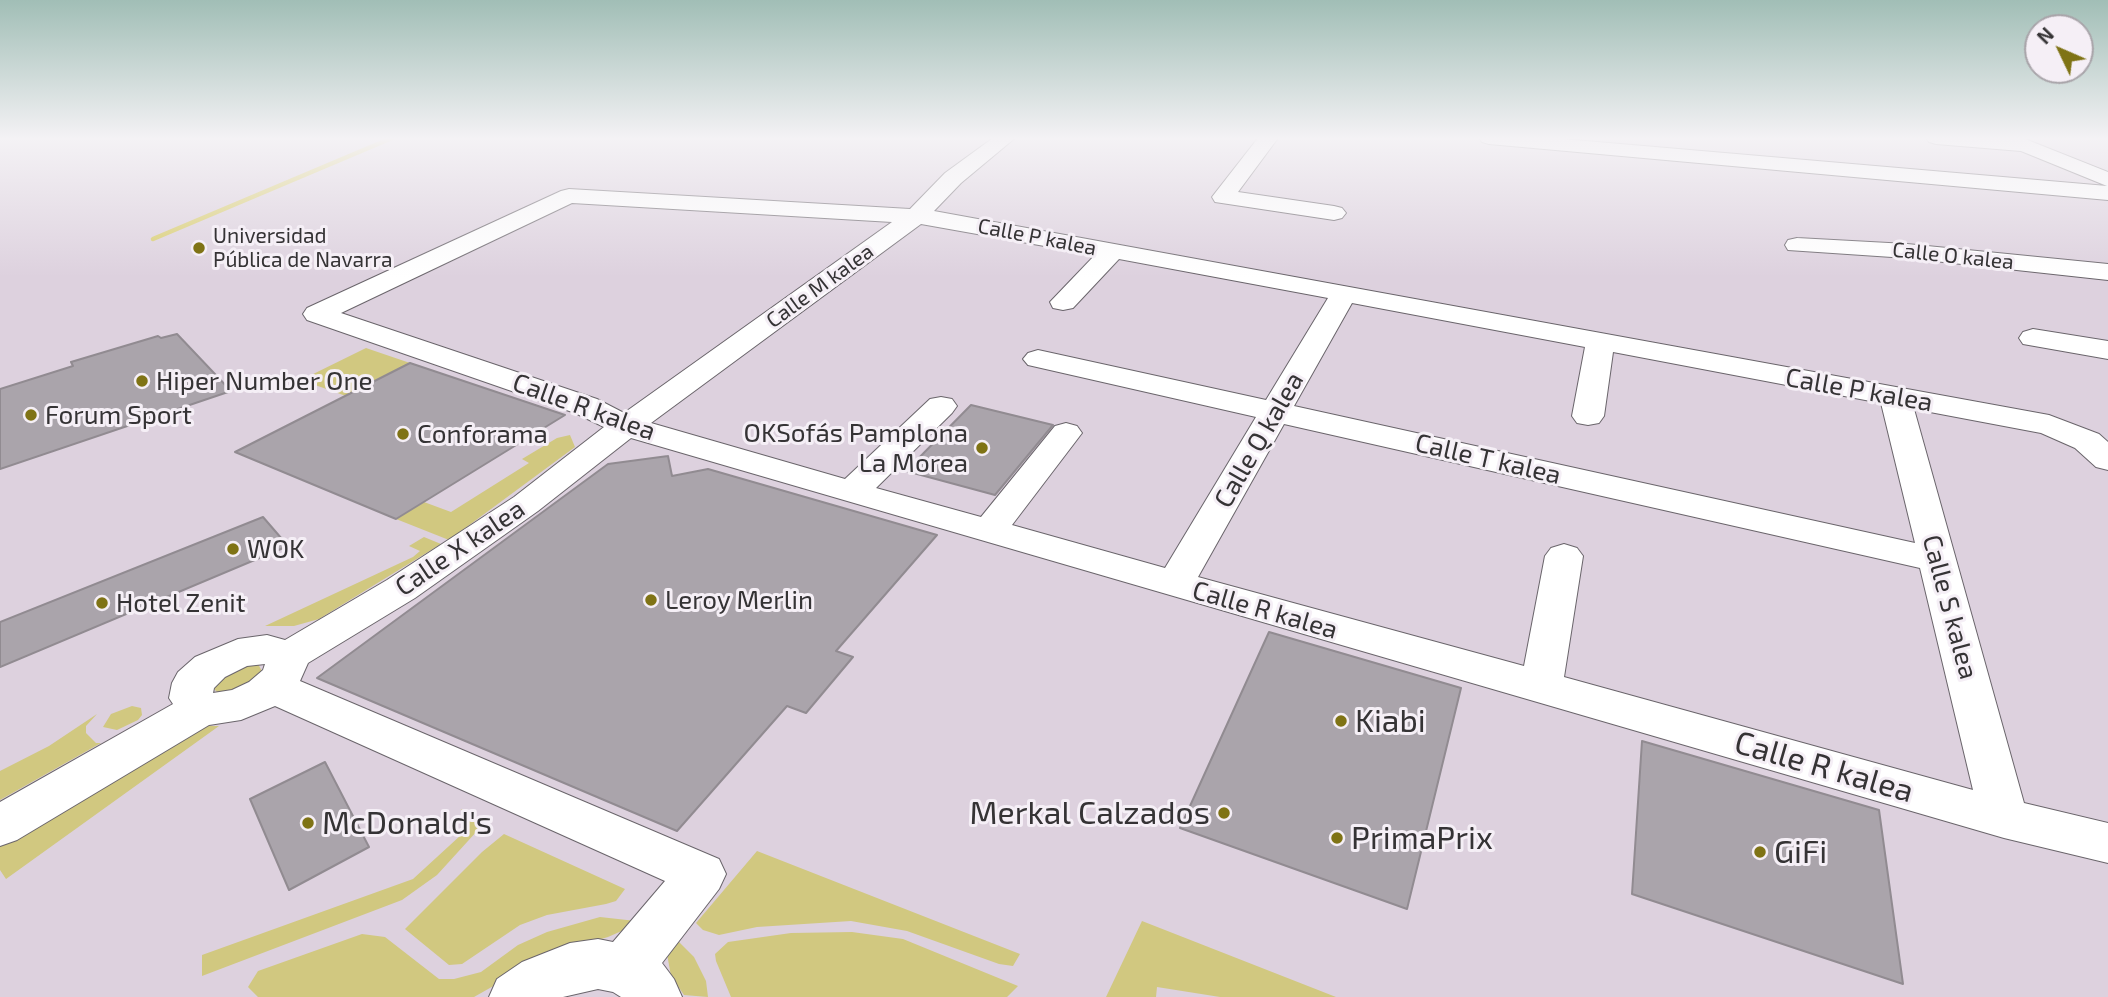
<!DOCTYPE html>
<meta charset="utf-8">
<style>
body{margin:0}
#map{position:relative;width:2108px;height:997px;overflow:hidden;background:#e7e1e8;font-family:"Exo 2",sans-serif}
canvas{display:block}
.north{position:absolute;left:2024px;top:14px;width:70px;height:70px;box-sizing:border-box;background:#f5eff6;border:2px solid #a8a4a9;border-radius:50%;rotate:314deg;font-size:19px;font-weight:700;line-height:28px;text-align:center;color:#353335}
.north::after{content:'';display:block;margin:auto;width:24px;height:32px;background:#7f7315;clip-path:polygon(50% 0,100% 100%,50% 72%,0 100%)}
</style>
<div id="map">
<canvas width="2108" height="997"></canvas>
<div class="north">N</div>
</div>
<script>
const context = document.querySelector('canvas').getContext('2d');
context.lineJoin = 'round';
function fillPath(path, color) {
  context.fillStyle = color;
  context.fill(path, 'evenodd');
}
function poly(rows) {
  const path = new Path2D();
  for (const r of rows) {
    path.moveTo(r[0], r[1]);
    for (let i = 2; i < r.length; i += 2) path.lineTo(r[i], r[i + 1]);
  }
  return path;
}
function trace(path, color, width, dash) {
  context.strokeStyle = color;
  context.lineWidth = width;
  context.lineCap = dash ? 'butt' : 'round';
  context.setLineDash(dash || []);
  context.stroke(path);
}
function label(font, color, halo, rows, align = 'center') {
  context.font = font + ' "Exo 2",sans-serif';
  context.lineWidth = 6;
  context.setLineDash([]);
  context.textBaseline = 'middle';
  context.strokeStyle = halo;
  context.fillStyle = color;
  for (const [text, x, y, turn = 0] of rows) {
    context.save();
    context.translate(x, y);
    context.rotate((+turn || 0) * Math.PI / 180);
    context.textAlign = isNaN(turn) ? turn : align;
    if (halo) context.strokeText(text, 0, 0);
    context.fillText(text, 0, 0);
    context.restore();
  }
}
fillPath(poly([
 [0,138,2108,138,2108,997,0,997]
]), '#ddd1de');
fillPath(poly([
 [366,348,410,363,346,396,301,380],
 [570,435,575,447,449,540,396,519,424,502,451,512,529,463,522,459,557,438],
 [424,537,441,544,319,619,294,626,265,626,413,557,420,551,409,546],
 [258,664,263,673,244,689,218,693,214,689,213,684,233,667],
 [132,706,141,708,142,715,138,720,117,730,103,727,111,714],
 [97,714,86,726,86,733,96,743,101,743,0,800,0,771,49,746],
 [207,726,219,726,6,879,0,870,0,843],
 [461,809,475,815,478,830,437,875,402,900,202,976,202,955,413,879,461,835,465,821],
 [504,834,625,889,616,901,606,904,547,915,520,925,462,964,449,965,405,929,482,852],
 [757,851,1020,954,1013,966,999,964,907,931,851,921,757,927,719,935,703,930,696,923],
 [600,917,636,921,633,926,608,937,550,954,474,997,258,997,248,987,258,971,362,934,385,937,439,979,454,979,481,972,518,945,547,932],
 [1142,921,1336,997,1220,997,1157,987,1156,997,1106,997],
 [852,932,903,939,1018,986,1007,997,731,997,716,961,715,954,728,942,791,933],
 [675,938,694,957,706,981,708,997,684,995,671,976,667,954]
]), '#d1c880');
trace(poly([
 [153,239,392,138]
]), '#d8cc6b', 4.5);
const building = poly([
 [177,334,231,391,0,469,0,389,73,366,71,362,158,336,161,338,177,334],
 [410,363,565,415,396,519,235,452,410,363],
 [971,405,1053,425,995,495,906,471,971,405],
 [668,456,672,476,708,469,937,535,836,651,853,657,806,713,787,706,677,831,317,678,608,464,668,456],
 [263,517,288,546,0,667,0,622,263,517],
 [1269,632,1461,688,1407,909,1180,828,1269,632],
 [1642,741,1879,810,1903,984,1632,894,1642,741],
 [325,762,369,847,289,890,250,799,325,762]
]);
fillPath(building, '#aaa4ab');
trace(building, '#918b91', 2);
const minor = poly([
 [993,138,1015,138,961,183,934,211,2049,415,2099,434,2108,442,2108,470,2096,467,2075,448,2041,433,1914,409,2024,803,2108,823,2108,863,2004,838,631,438,538,511,415,598,308,663,300,681,719,859,726,874,719,889,662,963,674,979,682,997,621,997,613,992,598,989,563,997,489,997,497,979,522,962,570,943,598,939,613,942,665,881,275,706,241,720,209,725,17,840,0,846,0,802,173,704,169,698,172,683,178,672,195,657,238,639,267,635,285,640,387,580,514,497,604,427,575,413,307,320,303,314,307,308,561,191,569,189,910,209,945,173,993,138],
 [572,203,892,222,624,413,597,399,341,313,572,203],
 [921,224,1095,255,1050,302,1053,308,1063,310,1073,308,1119,259,1328,298,1266,400,1038,350,1028,353,1023,359,1028,365,1256,417,1165,568,1012,525,1082,433,1077,426,1066,423,1055,426,981,517,876,488,952,413,957,406,952,399,941,397,930,399,845,479,651,423,921,224],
 [1352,303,1585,347,1572,416,1577,423,1588,425,1599,423,1604,416,1613,352,1881,403,1915,543,1294,406,1352,303],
 [1284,424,1920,568,1973,790,1564,677,1583,556,1577,548,1564,544,1551,548,1545,556,1524,666,1198,577,1284,424],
 [265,664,263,670,249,682,232,690,213,693,214,688,225,677,247,666,265,664],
 [1258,138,1278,138,1238,192,1334,206,1342,208,1346,213,1342,218,1334,220,1215,202,1212,197,1258,138],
 [1479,138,1551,138,2107,186,2021,151,1936,144,1929,142,1926,138,2025,139,2108,172,2108,200,1489,144,1482,142,1479,138],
 [1797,238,1907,244,2108,264,2108,280,1907,258,1788,250,1785,245,1788,240,1797,238],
 [2033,329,2108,341,2108,359,2023,344,2019,338,2023,332,2033,329]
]);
trace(minor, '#6a656b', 2);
fillPath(minor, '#fff');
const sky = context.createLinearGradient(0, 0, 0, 277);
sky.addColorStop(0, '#a1beb6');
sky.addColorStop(0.5, '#f4f2f5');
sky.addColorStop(1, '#f4f2f500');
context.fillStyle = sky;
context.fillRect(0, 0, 2108, 277);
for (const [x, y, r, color] of [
 [199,248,7,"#7f7315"],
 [142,381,7,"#7f7315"],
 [31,415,7,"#7f7315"],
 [403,434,7,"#7f7315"],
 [982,448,7,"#7f7315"],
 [233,549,7,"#7f7315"],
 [651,600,7,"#7f7315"],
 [102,603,7,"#7f7315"],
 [1341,721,7,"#7f7315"],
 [1224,813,7,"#7f7315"],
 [308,823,7,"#7f7315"],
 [1337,838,7,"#7f7315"],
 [1760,852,7,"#7f7315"]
]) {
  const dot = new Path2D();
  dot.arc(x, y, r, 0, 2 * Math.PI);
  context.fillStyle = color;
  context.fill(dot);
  trace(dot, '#f5eff6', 2.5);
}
label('21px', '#353335', '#f5eff6', [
 ["Universidad",213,236],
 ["Pública de Navarra",213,260]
], 'left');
label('21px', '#353335', '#f5eff6', [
 ["Calle P kalea",1037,237,11],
 ["Calle O kalea",1953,256,6],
 ["Calle M kalea",820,286,-36]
]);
label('26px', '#353335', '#f5eff6', [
 ["Hiper Number One",156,381],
 ["Forum Sport",45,415],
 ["OKSofás Pamplona",968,433,"right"],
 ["La Morea",968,463,"right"],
 ["Conforama",417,434],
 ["WOK",247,549],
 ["Leroy Merlin",665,600],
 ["Hotel Zenit",116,603]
], 'left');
label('26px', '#353335', '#f5eff6', [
 ["Calle P kalea",1859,390,10],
 ["Calle R kalea",584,407,20],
 ["Calle Q kalea",1259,440,-60],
 ["Calle T kalea",1488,459,13],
 ["Calle X kalea",460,548,-34],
 ["Calle S kalea",1950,607,75],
 ["Calle R kalea",1265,610,16]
]);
label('32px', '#353335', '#f5eff6', [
 ["Kiabi",1355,721],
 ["Merkal Calzados",1210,813,"right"],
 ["McDonald's",322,823],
 ["PrimaPrix",1351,838],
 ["GiFi",1774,852]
], 'left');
label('32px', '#353335', '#f5eff6', [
 ["Calle R kalea",1824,767,16]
]);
</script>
